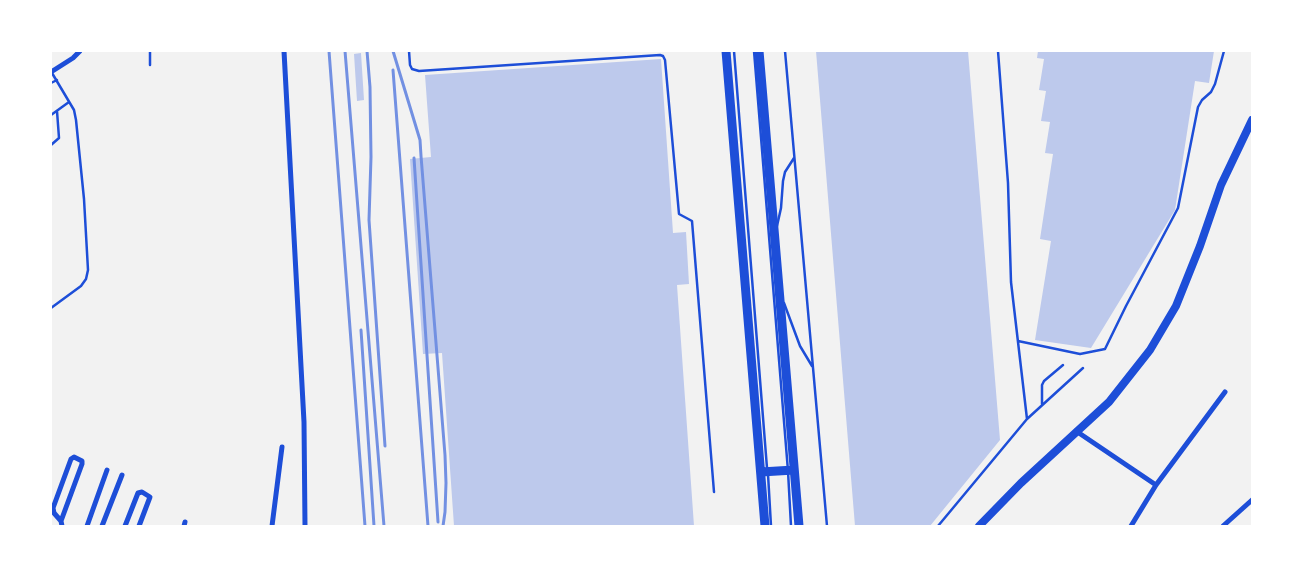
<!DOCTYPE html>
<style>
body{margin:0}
#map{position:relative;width:1303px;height:577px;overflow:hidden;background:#f2f2f2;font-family:"Nunito Sans",sans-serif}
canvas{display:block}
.frame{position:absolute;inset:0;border:52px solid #fff;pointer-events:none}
</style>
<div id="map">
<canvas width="1303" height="577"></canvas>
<div class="frame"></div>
</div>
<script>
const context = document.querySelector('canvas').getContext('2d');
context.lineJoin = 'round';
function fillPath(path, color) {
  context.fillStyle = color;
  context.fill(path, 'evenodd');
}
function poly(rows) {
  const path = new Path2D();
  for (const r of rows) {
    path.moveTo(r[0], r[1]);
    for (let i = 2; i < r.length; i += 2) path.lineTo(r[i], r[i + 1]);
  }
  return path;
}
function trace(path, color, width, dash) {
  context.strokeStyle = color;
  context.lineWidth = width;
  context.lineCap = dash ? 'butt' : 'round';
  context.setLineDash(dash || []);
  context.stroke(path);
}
fillPath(poly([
 [816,51,968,51,1000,440,930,526,855,526],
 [1038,51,1214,51,1209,83,1195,81,1175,210,1091,348,1035,340,1051,241,1040,239,1053,154,1045,153,1050,122,1041,121,1046,91,1039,90,1044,59,1037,58],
 [361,53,364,100,357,101,354,54],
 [661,59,673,233,686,232,689,284,677,285,694,526,454,526,442,353,423,354,410,159,431,157,425,75]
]), '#bdc9ec');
trace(poly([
 [409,51,410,65,412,69,419,71,660,55,663,56,665,60,679,214,692,221,714,492],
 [734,51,767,468],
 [754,51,788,471,791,526],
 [785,51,827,526],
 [150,65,150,51],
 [51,83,57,80],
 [51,115,69,102],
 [51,145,59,138,57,111],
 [777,226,781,208,783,181,785,172,794,158],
 [784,303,800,346,812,366],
 [51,308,81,286,86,279,88,270,84,199,76,120,74,110,52,73],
 [1018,341,1080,354,1105,349,1126,306,1178,208,1198,107,1202,100,1211,92,1215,84,1224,51],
 [1042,404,1042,385,1044,381,1063,365],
 [1027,419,1083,368],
 [768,474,771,526],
 [938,526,1027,419,1011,282,1008,183,998,51]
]), '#1d4ed8', 2.5);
trace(poly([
 [284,51,304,422,305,526],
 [51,72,73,58,80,51],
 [1076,431,1156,485],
 [61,521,82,464,82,461,74,457,71,459,53,508,54,513,61,521,62,526],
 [87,526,107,470],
 [102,526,122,475],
 [125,526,138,493,142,492,150,497,139,526],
 [184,526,185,522],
 [272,526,282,447],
 [1131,526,1156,485,1225,392],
 [1223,526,1252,500]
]), '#1d4ed8', 5);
trace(poly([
 [979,526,1021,483,1109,402,1150,350,1176,306,1200,246,1221,185,1252,120]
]), '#1d4ed8', 8);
trace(poly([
 [726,51,765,526],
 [759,51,799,526],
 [761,472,794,470]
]), '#1d4ed8', 9);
trace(poly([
 [329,51,365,526],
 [345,51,384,526],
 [367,51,370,87,371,157,369,220,385,446],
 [393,51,420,140,421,156,445,455,446,483,445,512,443,526],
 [393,70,428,526],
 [414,158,438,522],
 [361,330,374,526]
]), '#7290e2', 3);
</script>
